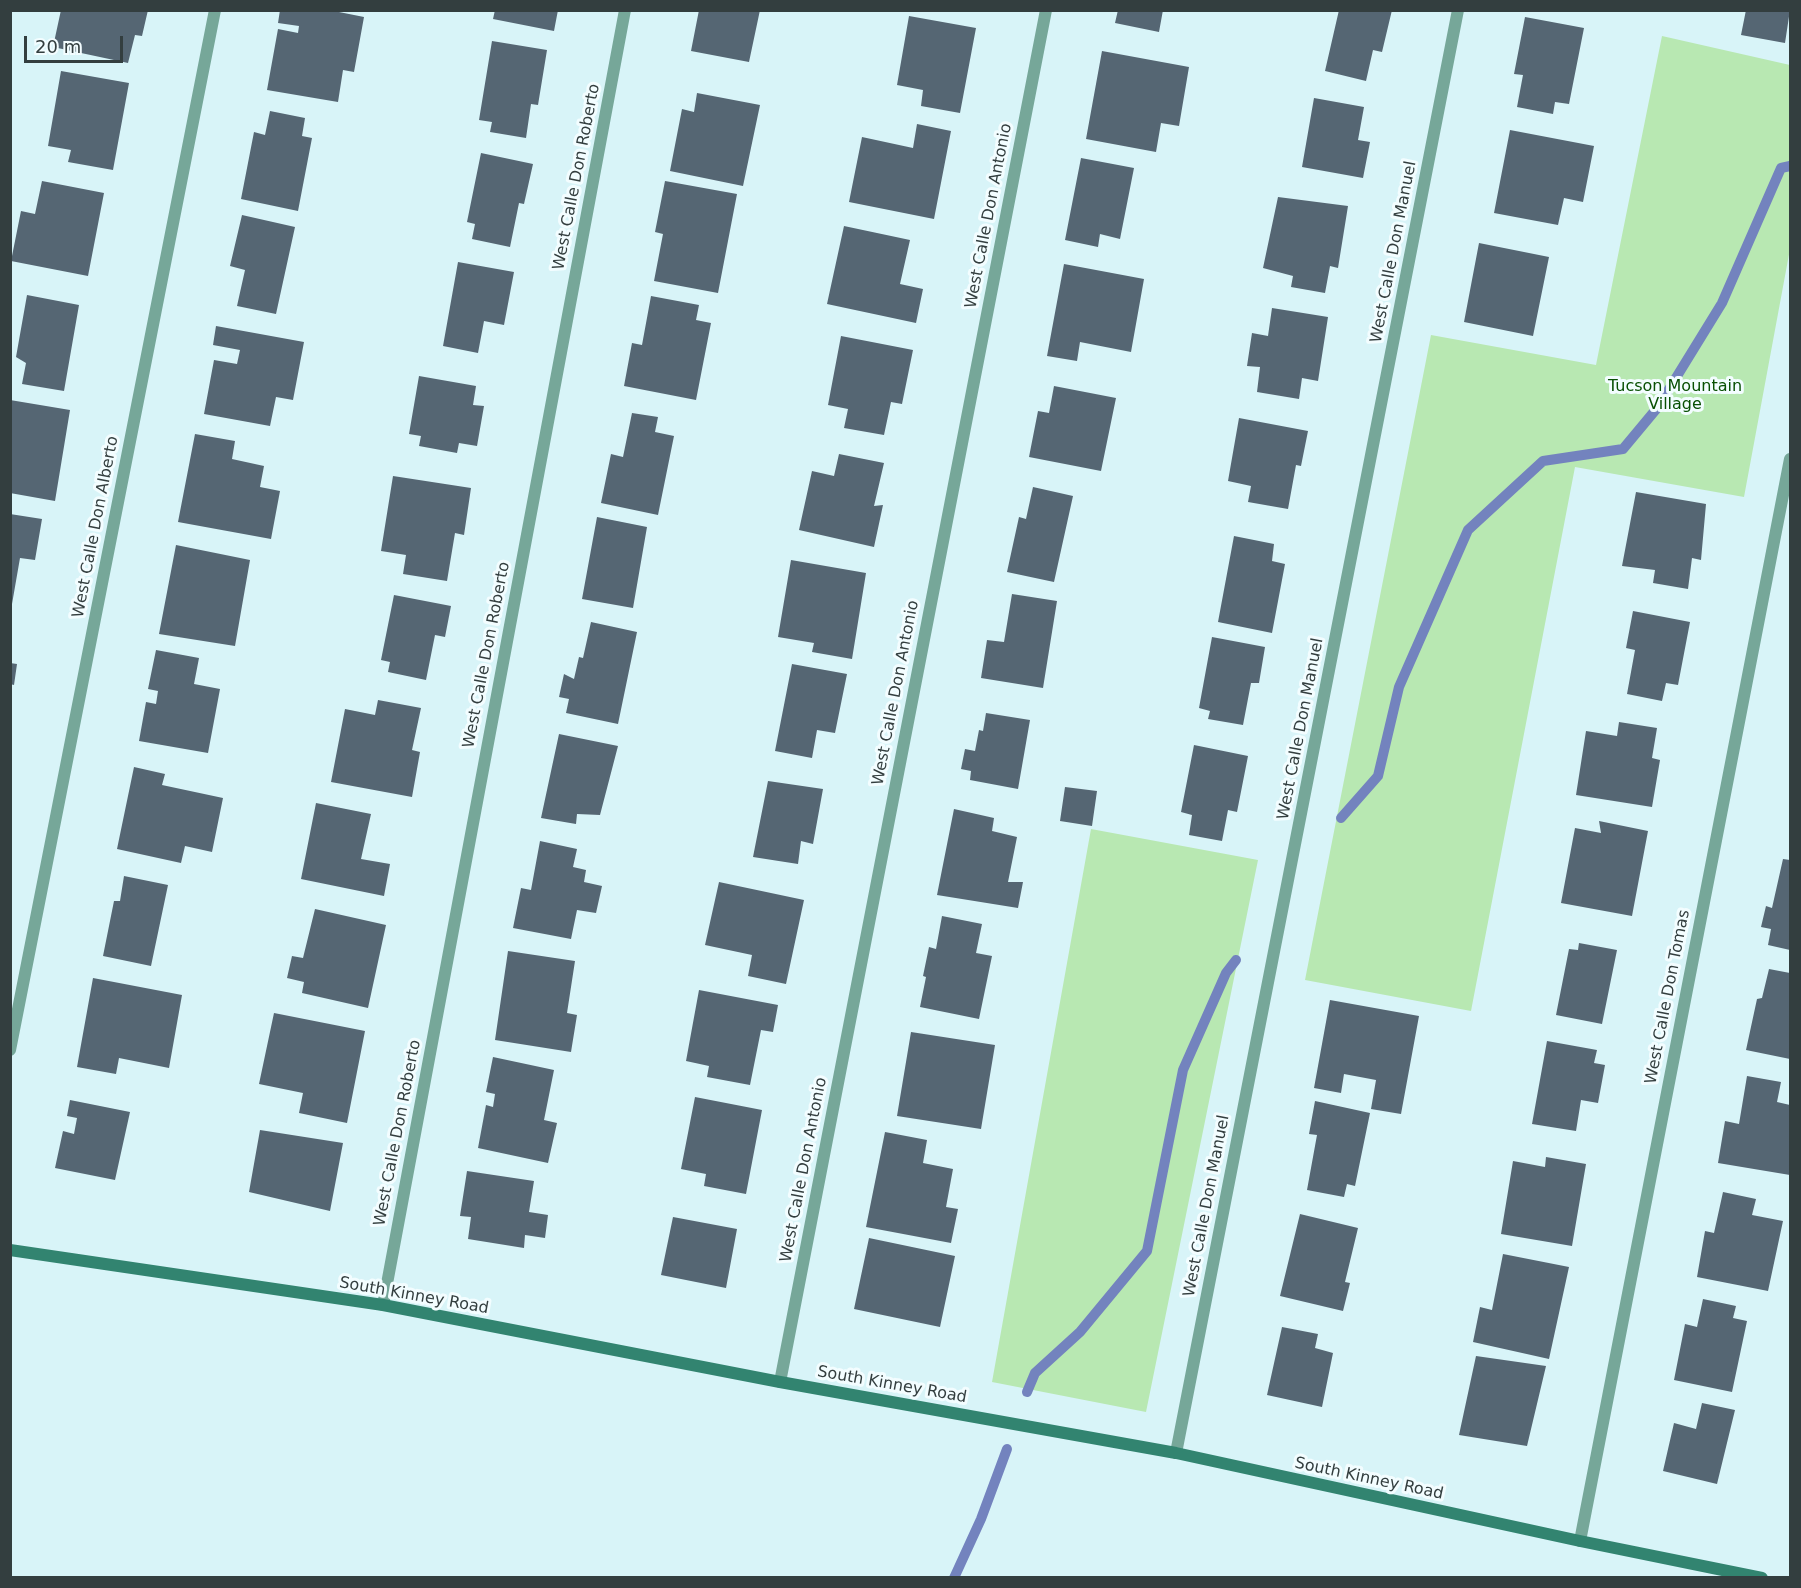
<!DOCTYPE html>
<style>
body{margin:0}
#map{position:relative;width:1801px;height:1588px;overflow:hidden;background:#d8f4f8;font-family:"DejaVu Sans",sans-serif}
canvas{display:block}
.frame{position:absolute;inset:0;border:12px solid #333e3f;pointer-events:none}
.scale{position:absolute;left:24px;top:36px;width:99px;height:27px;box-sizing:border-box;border:3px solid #333e3f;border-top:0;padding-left:8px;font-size:18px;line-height:21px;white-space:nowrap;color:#333e3f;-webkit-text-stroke:4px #f3fdff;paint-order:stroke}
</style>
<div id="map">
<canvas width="1801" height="1588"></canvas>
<div class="frame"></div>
<div class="scale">20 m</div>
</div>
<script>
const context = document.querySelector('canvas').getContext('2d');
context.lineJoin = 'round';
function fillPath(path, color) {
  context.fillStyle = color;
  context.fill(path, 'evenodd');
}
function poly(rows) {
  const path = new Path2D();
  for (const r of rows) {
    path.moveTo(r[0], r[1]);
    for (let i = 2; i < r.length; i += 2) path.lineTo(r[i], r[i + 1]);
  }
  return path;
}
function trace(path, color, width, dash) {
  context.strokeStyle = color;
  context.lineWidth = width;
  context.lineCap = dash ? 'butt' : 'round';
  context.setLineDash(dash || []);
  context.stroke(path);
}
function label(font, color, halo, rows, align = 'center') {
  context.font = font + ' "DejaVu Sans",sans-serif';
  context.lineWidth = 6;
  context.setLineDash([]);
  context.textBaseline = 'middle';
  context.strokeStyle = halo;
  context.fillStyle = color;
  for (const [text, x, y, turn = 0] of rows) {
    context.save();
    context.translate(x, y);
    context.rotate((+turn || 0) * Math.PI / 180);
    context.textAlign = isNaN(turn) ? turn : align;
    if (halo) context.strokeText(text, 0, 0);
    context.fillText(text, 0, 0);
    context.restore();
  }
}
fillPath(poly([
 [1662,36,1790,65,1790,249,1744,497,1575,467,1471,1011,1305,980,1431,335,1596,365],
 [1091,829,1258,860,1146,1412,992,1382]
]), '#b8e8b2');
trace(poly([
 [1341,818,1378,776,1399,687,1468,530,1543,461,1623,449,1658,407,1722,303,1781,168,1790,166],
 [1027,1392,1035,1373,1080,1332,1147,1251,1183,1070,1226,973,1236,960],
 [954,1578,981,1519,1007,1449]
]), '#7383be', 10);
fillPath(poly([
 [61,10,148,10,142,36,135,35,128,63,53,47],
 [280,10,329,10,364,17,354,72,343,70,338,102,267,90,278,29,298,33,299,26,278,23],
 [495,10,558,10,554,31,493,19],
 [699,10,760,10,749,62,691,51],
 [1118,10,1163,10,1159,32,1115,23],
 [1339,10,1392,10,1382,52,1373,50,1366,81,1325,71],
 [1746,10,1790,10,1785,43,1741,35],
 [909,16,976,28,960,113,921,106,923,90,897,85],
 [1525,17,1584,28,1569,104,1555,102,1553,114,1517,107,1523,75,1514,74],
 [492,41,547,50,538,105,531,104,526,138,490,132,492,122,479,120],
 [1102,51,1189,67,1179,126,1161,123,1156,152,1086,139],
 [61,71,129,83,113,170,68,162,71,150,48,146],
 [697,93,760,105,743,186,670,171,682,109,694,112],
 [1314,98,1364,107,1358,140,1370,142,1363,178,1302,167],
 [270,111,305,118,302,136,312,138,298,211,241,199,254,132,265,135],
 [917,124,951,131,934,219,849,202,862,137,913,148],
 [1510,130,1594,146,1583,202,1564,198,1558,225,1494,213],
 [481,153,533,164,524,204,519,203,510,247,472,239,475,224,467,222],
 [1081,158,1134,168,1120,239,1100,234,1098,247,1065,240],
 [42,181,104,193,88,276,11,261,21,211,35,214],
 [665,181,737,194,718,293,654,281,663,234,655,232],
 [1278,197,1348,206,1338,268,1330,266,1325,293,1291,287,1293,276,1263,268],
 [242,215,295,227,276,314,237,306,245,270,230,266],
 [844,226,910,240,900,284,923,289,916,323,827,304],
 [1479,243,1549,257,1533,336,1464,322],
 [458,262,514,272,504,325,484,321,478,353,443,346],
 [1064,264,1144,279,1131,352,1080,342,1077,361,1047,356],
 [27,295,79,305,64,391,22,384,26,363,16,357],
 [651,296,699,305,696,320,711,323,696,400,624,386,632,343,642,345],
 [1272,308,1328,317,1318,381,1302,378,1299,399,1257,392,1260,367,1247,366,1252,333,1268,336],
 [216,326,304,342,293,400,276,397,270,426,204,414,214,360,237,364,240,350,213,345],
 [841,336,913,350,902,404,891,402,884,435,844,428,848,409,828,405],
 [419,376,476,386,473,405,484,406,477,446,459,443,457,453,419,446,421,436,409,434],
 [1054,386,1116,398,1101,471,1029,457,1038,411,1049,413],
 [10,400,70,410,55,501,10,493],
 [632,413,658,417,655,432,674,436,658,515,601,503,611,454,623,457],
 [1239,418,1308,431,1301,466,1296,465,1288,509,1248,502,1251,486,1228,481],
 [195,434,235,441,232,459,264,466,260,487,280,491,271,539,178,522],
 [839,454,884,463,874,506,883,505,874,547,799,530,812,471,834,476],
 [393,476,471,488,464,535,455,533,447,581,403,574,406,555,381,551],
 [1033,487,1073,496,1054,582,1007,572,1019,517,1026,519],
 [1636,492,1706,504,1701,560,1692,558,1688,589,1653,583,1655,570,1622,566],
 [10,514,42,519,35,560,20,558,12,604],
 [597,517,647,527,633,608,582,599],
 [1234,536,1274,544,1272,561,1285,564,1272,633,1218,622],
 [176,545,250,560,235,646,159,634],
 [791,560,866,573,852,659,812,652,814,643,778,637],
 [1012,594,1057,601,1043,688,981,678,987,640,1004,642],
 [394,595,451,606,445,637,435,635,426,680,388,672,390,662,381,660],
 [1633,611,1690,622,1678,685,1666,683,1662,701,1627,694,1635,650,1626,648],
 [591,622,637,632,618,724,566,713,569,699,559,697,564,674,574,679,579,657,583,658],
 [1212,637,1265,647,1259,683,1251,683,1243,725,1208,719,1210,711,1199,708],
 [156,650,199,658,194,684,220,689,208,753,139,741,146,702,156,704,158,691,148,689],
 [10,663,17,664,14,685,10,684],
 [792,664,847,674,835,733,817,730,812,758,775,751],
 [378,700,421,708,412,750,420,752,412,797,331,782,345,709,375,715],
 [986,713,1030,720,1018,789,970,780,971,771,961,769,965,749,975,751,979,730,983,731],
 [1619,722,1657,728,1652,758,1660,760,1652,807,1576,795,1586,731,1617,736],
 [559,734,618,746,600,815,577,814,576,824,541,818],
 [1194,745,1248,756,1237,812,1228,810,1222,841,1189,835,1192,815,1181,812],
 [134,767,165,774,162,785,223,798,212,852,185,846,181,863,117,849],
 [768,781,823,789,813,844,801,841,798,864,753,857],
 [1065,787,1097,791,1092,826,1060,821],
 [316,803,371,814,361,859,390,864,384,896,301,879],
 [954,809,994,818,992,831,1017,837,1008,882,1023,882,1018,908,937,895],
 [1599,821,1648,831,1632,916,1561,903,1575,828,1601,833],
 [540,841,577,849,573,867,586,870,584,882,602,886,596,913,577,910,571,939,513,928,521,888,531,890],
 [1783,859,1790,860,1790,950,1768,945,1771,929,1761,927,1766,906,1772,908],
 [124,876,168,885,151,966,103,956,114,901,120,901],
 [719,882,804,900,786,984,748,976,752,955,705,945],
 [315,909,386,925,368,1008,302,993,304,982,287,978,292,956,303,958],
 [942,916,982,924,976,953,992,956,979,1019,920,1007,926,977,923,976,929,947,936,949],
 [1579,943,1617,950,1602,1024,1556,1015,1569,949,1578,950],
 [508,951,575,961,567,1013,577,1015,571,1052,495,1040],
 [1769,969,1790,973,1790,1059,1746,1050,1757,999,1762,998],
 [93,978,182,995,169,1068,119,1058,116,1074,77,1067],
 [699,990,778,1005,773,1032,761,1030,750,1085,707,1077,709,1066,686,1061],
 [1330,1000,1419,1016,1401,1114,1371,1109,1376,1080,1344,1074,1341,1093,1314,1088],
 [274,1013,365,1031,347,1123,299,1113,303,1093,259,1084],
 [911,1032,995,1045,981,1129,897,1116],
 [1547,1041,1597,1050,1594,1063,1605,1065,1598,1103,1581,1100,1576,1131,1532,1124],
 [493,1057,554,1070,544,1120,557,1123,548,1163,478,1148,486,1105,493,1107,495,1094,486,1092],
 [1747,1076,1781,1082,1777,1102,1790,1105,1790,1175,1718,1163,1725,1121,1739,1124],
 [695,1097,762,1110,746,1194,704,1186,706,1174,681,1169],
 [70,1100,130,1112,115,1180,55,1168,63,1131,74,1134,77,1118,67,1116],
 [1315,1101,1370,1113,1355,1186,1347,1184,1344,1197,1307,1190,1317,1135,1309,1134],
 [260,1130,343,1143,330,1211,249,1192],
 [885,1132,927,1140,923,1163,953,1169,946,1207,958,1209,951,1243,866,1227],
 [1546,1157,1586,1164,1572,1246,1501,1234,1513,1161,1545,1167],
 [467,1171,534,1181,529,1212,548,1215,545,1238,525,1235,524,1248,468,1239,471,1217,460,1216],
 [1723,1192,1756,1199,1752,1215,1783,1221,1768,1291,1697,1277,1705,1231,1714,1233],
 [1300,1214,1358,1228,1345,1282,1350,1283,1343,1311,1280,1296],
 [673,1217,737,1229,726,1288,661,1275],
 [869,1238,955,1256,940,1327,854,1309],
 [1503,1254,1569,1267,1549,1359,1473,1342,1480,1307,1492,1310],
 [1703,1299,1736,1306,1733,1318,1747,1321,1732,1392,1674,1380,1685,1324,1697,1327],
 [1282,1327,1318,1334,1315,1348,1333,1353,1322,1407,1267,1395],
 [1476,1356,1546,1366,1527,1446,1459,1435],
 [1702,1403,1735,1410,1717,1484,1663,1471,1674,1423,1696,1429]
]), '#556673');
trace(poly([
 [10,1050,215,10],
 [383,1305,625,10],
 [780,1382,1046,10],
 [1176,1453,1458,10],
 [1580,1541,1790,459]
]), '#76a799', 12);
trace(poly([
 [10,1250,383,1305,780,1382,1176,1453,1580,1541,1762,1578]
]), '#328470', 12);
label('16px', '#333e3f', '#f3fdff', [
 ["West Calle Don Roberto",577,177,-79],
 ["West Calle Don Antonio",989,216,-79],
 ["West Calle Don Manuel",1394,252,-79],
 ["West Calle Don Alberto",96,527,-79],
 ["West Calle Don Roberto",487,655,-79],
 ["West Calle Don Antonio",896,693,-79],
 ["West Calle Don Manuel",1301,729,-79],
 ["West Calle Don Tomas",1668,997,-79],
 ["West Calle Don Roberto",398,1133,-79],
 ["West Calle Don Antonio",804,1170,-79],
 ["West Calle Don Manuel",1207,1206,-79],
 ["South Kinney Road",414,1296,10],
 ["South Kinney Road",892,1385,10],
 ["South Kinney Road",1369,1479,12]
]);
label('16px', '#085003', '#f3fdff', [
 ["Tucson Mountain",1675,387],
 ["Village",1675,405]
]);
</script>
